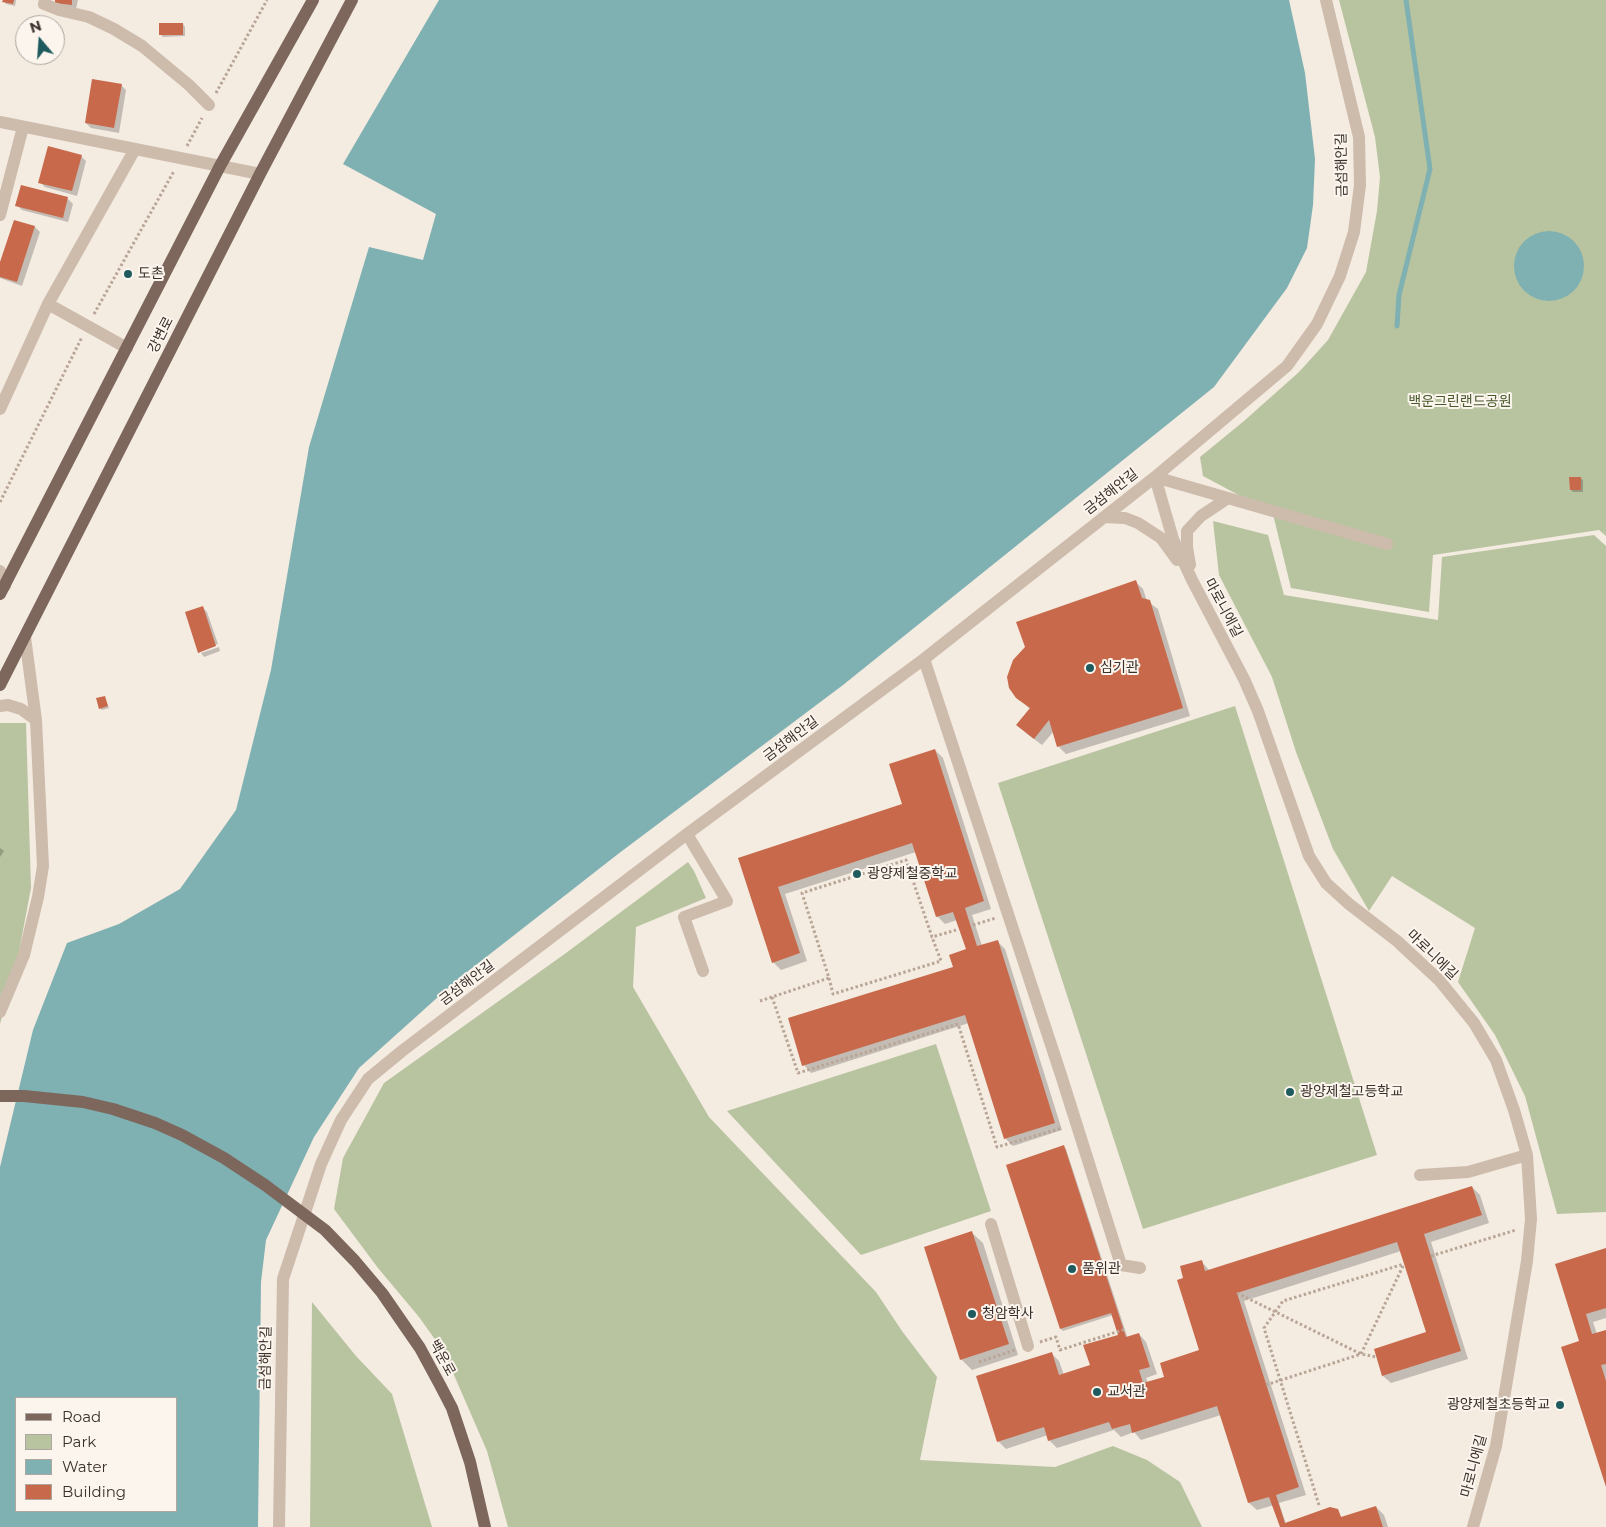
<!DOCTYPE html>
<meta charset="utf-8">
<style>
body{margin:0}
#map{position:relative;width:1606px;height:1527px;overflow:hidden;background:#f4ebe1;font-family:Montserrat,sans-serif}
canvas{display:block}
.legend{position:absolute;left:15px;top:1397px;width:162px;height:115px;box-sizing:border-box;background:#fbf5ee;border:1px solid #aea6a0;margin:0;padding:6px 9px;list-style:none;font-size:15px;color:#3b302b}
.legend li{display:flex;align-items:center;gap:10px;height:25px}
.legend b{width:25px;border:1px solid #aea6a0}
.north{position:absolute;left:15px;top:15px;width:50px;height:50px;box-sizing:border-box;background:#fbf5ee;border:1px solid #aea6a0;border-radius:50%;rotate:342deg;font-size:14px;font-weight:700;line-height:20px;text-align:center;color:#3b302b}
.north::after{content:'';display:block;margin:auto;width:18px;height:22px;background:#1f5a5e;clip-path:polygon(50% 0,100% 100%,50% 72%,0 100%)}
</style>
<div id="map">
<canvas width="1606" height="1527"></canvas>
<ul class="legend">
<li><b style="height:6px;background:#7d675c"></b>Road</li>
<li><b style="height:14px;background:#b8c4a0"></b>Park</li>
<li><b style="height:14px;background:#7fb0b2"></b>Water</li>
<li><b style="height:14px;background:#c8694b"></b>Building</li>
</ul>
<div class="north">N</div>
</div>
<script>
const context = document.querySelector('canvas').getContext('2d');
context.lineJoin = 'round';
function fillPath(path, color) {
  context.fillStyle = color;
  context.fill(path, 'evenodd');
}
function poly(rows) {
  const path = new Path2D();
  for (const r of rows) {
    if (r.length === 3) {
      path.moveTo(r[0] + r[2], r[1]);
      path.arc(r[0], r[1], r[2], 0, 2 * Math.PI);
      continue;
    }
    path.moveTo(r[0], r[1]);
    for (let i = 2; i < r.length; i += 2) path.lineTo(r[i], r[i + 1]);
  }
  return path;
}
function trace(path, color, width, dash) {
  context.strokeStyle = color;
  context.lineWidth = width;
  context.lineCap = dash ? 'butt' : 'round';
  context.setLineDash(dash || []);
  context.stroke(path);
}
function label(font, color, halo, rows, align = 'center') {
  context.font = font + ' Montserrat,"Noto Sans KR",sans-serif';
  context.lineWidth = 4;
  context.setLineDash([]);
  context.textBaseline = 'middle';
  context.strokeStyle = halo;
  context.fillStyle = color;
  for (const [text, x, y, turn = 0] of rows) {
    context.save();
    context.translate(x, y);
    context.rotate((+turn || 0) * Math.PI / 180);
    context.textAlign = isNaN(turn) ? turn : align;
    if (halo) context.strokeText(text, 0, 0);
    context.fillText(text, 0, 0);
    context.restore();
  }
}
fillPath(poly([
 [1339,0,1606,0,1606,536,1599,530,1433,555,1429,612,1291,588,1271,506,1246,499,1203,476,1200,457,1244,421,1299,372,1328,340,1366,272,1377,211,1380,177,1375,137],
 [1213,521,1268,535,1284,595,1438,620,1442,557,1594,535,1606,546,1606,1212,1557,1214,1525,1096,1495,1035,1458,982,1475,928,1392,876,1369,911,1333,849,1296,752,1272,677,1219,575],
 [1235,706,1377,1155,1143,1229,998,783],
 [0,723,26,723,31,888,17,962,0,1024],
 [688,862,694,871,706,898,636,927,633,987,709,1117,876,1292,902,1331,937,1377,920,1460,1055,1467,1113,1446,1147,1460,1180,1482,1202,1527,508,1527,487,1451,444,1352,419,1317,378,1268,334,1209,343,1158,384,1083,566,953],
 [936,1044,991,1211,861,1255,727,1111],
 [312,1302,356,1356,392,1394,432,1527,310,1527]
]), '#b8c4a0');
fillPath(poly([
 [439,0,1289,0,1305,73,1315,159,1313,205,1307,248,1287,288,1214,387,843,685,618,854,458,979,359,1068,314,1137,266,1240,261,1282,258,1527,0,1527,0,1167,33,1030,67,943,119,924,180,889,236,810,271,670,309,447,369,247,423,260,436,214,343,164],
 [16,1398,176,1398,176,1511,16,1511],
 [1549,266,35]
]), '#7fb0b2');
fillPath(poly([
 [4,0,16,0,15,6,6,4],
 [57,0,78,0,76,9,61,7],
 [183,24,185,27,185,36,163,37,160,34],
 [121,85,126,90,119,133,91,128,86,123],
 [81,156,86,161,77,196,45,187,40,182],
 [21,187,68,199,73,204,68,222,22,210,17,205],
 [14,221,35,227,40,232,22,286,0,278,0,266],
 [1580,478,1583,480,1583,492,1573,492,1571,490],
 [1135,581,1143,589,1147,601,1158,609,1190,716,1066,754,1058,746,1054,731,1042,745,1026,733,1030,709,1017,697],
 [202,607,207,612,218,644,200,650,200,653,199,652],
 [219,647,220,651,204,657,201,653],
 [104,697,109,708,102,710,100,708],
 [935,750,943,758,991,909,972,915,982,946,997,941,1005,949,1062,1130,1013,1146,1005,1138,969,1023,811,1073,804,1065,954,967,968,950,957,920,945,924,937,916,916,852,785,894,807,961,781,970,773,962,739,858,904,805],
 [0,848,4,851,0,857],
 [1064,1147,1066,1149,1127,1336,1128,1338,1139,1334,1146,1342,1157,1374,1146,1378,1148,1383,1166,1378,1201,1351,1185,1279,1201,1261,1210,1271,1472,1187,1480,1195,1489,1223,1431,1242,1468,1359,1391,1383,1383,1376,1375,1350,1427,1333,1401,1251,1244,1301,1306,1495,1279,1503,1286,1524,1337,1510,1342,1518,1376,1507,1384,1515,1388,1527,1281,1527,1274,1505,1257,1510,1249,1503,1221,1415,1141,1440,1134,1432,1121,1437,1114,1430,1057,1448,1049,1440,1048,1435,1006,1449,998,1441,1051,1353,1059,1361,1064,1375,1091,1366,1120,1335,1113,1315,1063,1331,1061,1329,1007,1165],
 [972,1233,983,1243,1018,1355,972,1370,961,1359],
 [1606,1249,1606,1318,1593,1322,1597,1334,1606,1331,1606,1484,1580,1342,1556,1265]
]), '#0003');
trace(poly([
 [1397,326,1399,295,1430,169,1406,0]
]), '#7fb0b2', 5);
fillPath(poly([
 [3,0,14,0,13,4,2,2],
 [55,0,72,0,72,5,55,3],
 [159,23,183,23,183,35,159,35],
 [92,79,122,84,114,128,85,123],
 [48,146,82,155,72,191,38,183],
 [21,185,68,197,63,218,15,206],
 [14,220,35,226,17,282,0,277,0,262],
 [1569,477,1581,477,1581,490,1570,490],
 [1136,580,1142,598,1150,600,1183,708,1057,747,1049,720,1034,739,1016,725,1030,708,1016,698,1009,688,1007,677,1013,660,1025,647,1016,622],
 [203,606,216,646,198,653,185,612],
 [105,696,108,706,99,709,96,698],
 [935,749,984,901,965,908,977,946,998,940,1055,1123,1004,1139,965,1015,802,1066,788,1018,953,967,949,955,966,949,953,912,936,917,912,843,778,887,800,953,772,963,738,858,902,804,889,764],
 [1064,1145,1126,1337,1139,1333,1150,1367,1139,1370,1143,1383,1164,1377,1160,1363,1199,1350,1177,1280,1183,1278,1180,1266,1202,1260,1205,1271,1472,1186,1482,1215,1424,1234,1461,1351,1382,1376,1374,1349,1426,1332,1397,1242,1237,1293,1299,1487,1276,1495,1285,1523,1330,1507,1338,1509,1341,1517,1376,1506,1383,1527,1280,1527,1269,1497,1248,1503,1217,1406,1132,1433,1130,1424,1112,1429,1109,1422,1048,1441,1044,1427,997,1442,976,1376,1052,1352,1059,1375,1090,1365,1083,1345,1118,1335,1111,1313,1060,1329,1006,1165],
 [972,1231,1009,1344,960,1360,924,1247],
 [1606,1248,1606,1308,1586,1314,1592,1334,1606,1330,1606,1364,1601,1365,1606,1381,1606,1487,1561,1347,1579,1341,1555,1264]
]), '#c8694b');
trace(poly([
 [216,93,267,0],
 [187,146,202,118],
 [94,314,174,171],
 [0,502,82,337],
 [973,925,996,918],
 [829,978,833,994,941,961,932,937],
 [772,997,798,1073,958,1024,997,1147,1062,1128],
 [760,1001,829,978,802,893,906,860,932,937,956,930],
 [1431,1256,1516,1230],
 [1237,1293,1361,1354,1376,1357],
 [1040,1342,1056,1337,1060,1350,1126,1329],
 [979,1362,1015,1350],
 [1266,1385,1361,1354,1404,1264],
 [1319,1505,1264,1328,1283,1301,1404,1264]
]), '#b9a596', 3, [2.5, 2.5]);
trace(poly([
 [45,0,44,4,59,10,89,17,114,29,142,46,189,85,209,105],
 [0,122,260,174],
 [0,215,23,127],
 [48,304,127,348],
 [0,409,48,304,135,149],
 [1155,477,1173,539,1192,580,1244,679,1258,711,1309,856,1326,883,1349,904,1397,941,1439,980,1474,1023,1496,1060,1514,1110,1527,1155,1531,1219,1527,1261,1496,1446,1473,1527],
 [1155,477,1387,544],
 [1104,517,1125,518,1138,523,1161,538,1177,560],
 [1190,565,1187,547,1187,531,1201,516,1228,498],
 [0,571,5,586],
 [924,659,1061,1075,1121,1265,1140,1268],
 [0,706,8,705,21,709,36,720],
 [687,834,727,901,684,917,703,971],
 [0,1012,24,955,38,897,43,866,36,720,25,637],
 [1420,1175,1468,1172,1527,1155],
 [991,1224,1028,1346],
 [279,1527,283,1279,321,1164,341,1120,368,1079,402,1051,687,834,924,659,1155,477,1287,366,1317,324,1340,276,1354,232,1360,185,1359,137,1326,0]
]), '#cdbbac', 12);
trace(poly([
 [0,594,220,166,313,0],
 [0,685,260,174,352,0],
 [0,1096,24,1096,83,1102,113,1109,155,1123,182,1135,224,1158,265,1185,325,1230,355,1261,382,1293,420,1348,440,1385,452,1408,470,1462,485,1527]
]), '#7d675c', 12);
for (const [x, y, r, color] of [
 [128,274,5,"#1f5a5e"],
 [1090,668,5,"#1f5a5e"],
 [857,874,5,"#1f5a5e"],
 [1290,1092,5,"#1f5a5e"],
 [1072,1269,5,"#1f5a5e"],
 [972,1314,5,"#1f5a5e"],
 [1097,1392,5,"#1f5a5e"],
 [1560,1405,5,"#1f5a5e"]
]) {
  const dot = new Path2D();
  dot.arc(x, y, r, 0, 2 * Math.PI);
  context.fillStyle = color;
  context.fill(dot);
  trace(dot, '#fbf5ee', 2);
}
label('14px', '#3b302b', '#fbf5ee', [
 ["금섬해안길",1342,165,-91],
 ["강변로",161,335,-63],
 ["금섬해안길",1111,492,-38],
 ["마로니에길",1223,608,62],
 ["금섬해안길",791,739,-37],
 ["마로니에길",1432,955,44],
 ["금섬해안길",467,983,-37],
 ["금섬해안길",266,1358,-89],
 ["백운로",442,1358,61],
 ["마로니에길",1474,1466,-75]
]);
label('14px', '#3b302b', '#fbf5ee', [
 ["도촌",138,274],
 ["심기관",1100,668],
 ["광양제철중학교",867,874],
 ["광양제철고등학교",1300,1092],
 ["품위관",1082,1269],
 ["청암학사",982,1314],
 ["교서관",1107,1392],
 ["광양제철초등학교",1550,1405,"right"]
], 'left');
label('14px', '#4a5a2e', '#fbf5ee', [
 ["백운그린랜드공원",1460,402]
]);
</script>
